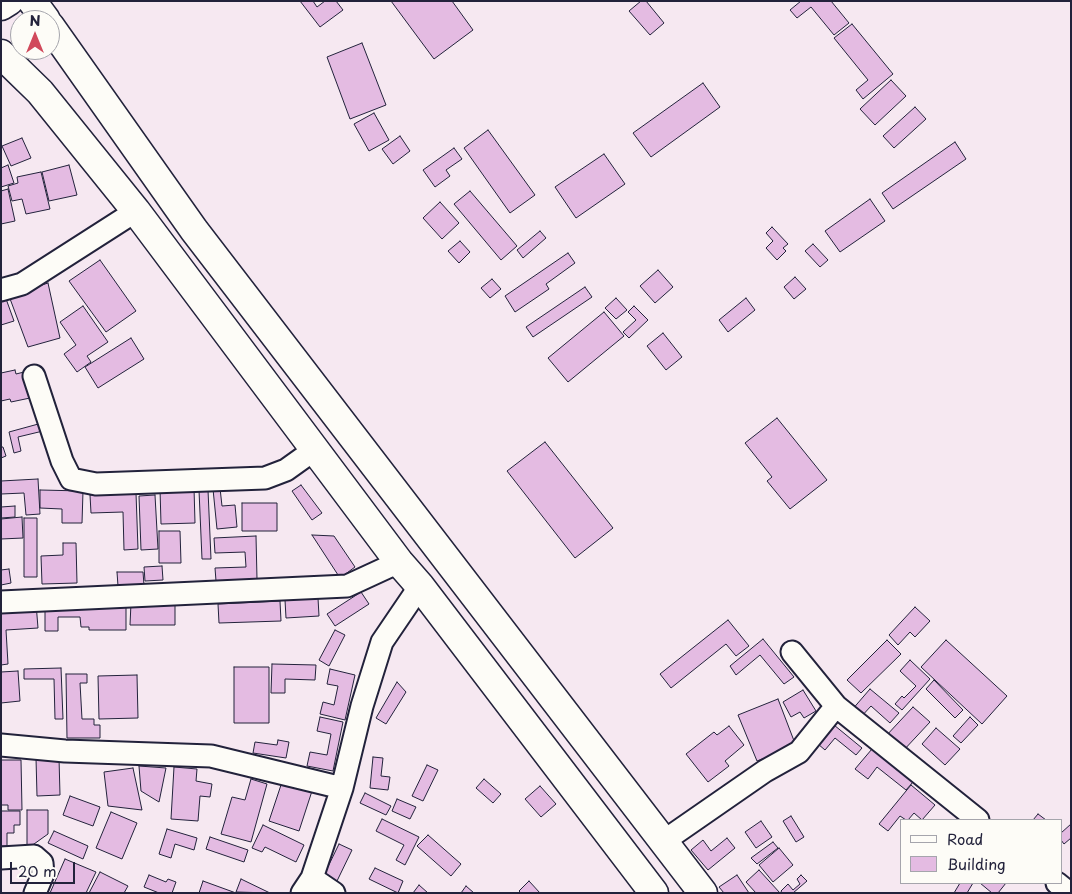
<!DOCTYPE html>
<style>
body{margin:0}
#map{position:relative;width:1072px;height:894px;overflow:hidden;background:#f6e8f1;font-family:"Playpen Sans",sans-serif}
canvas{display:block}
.frame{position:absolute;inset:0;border:2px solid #22223b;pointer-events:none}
.legend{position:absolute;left:900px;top:819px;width:162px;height:65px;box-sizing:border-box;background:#fdfcf7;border:1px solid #a5a5ac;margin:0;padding:6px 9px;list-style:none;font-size:15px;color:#22223b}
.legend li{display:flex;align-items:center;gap:10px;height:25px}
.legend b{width:25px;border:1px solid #a5a5ac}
.north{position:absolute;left:10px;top:10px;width:50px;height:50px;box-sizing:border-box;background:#fdfcf7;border:1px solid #a5a5ac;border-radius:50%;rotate:0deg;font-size:14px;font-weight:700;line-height:20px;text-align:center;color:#22223b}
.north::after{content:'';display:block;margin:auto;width:18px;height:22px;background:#d1495b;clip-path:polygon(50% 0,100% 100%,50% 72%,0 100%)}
.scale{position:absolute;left:10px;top:862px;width:65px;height:22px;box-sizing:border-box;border:2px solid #22223b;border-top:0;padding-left:6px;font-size:15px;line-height:18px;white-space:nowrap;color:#22223b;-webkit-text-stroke:4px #fdfcf7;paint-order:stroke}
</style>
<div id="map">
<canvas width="1072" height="894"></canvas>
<div class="frame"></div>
<ul class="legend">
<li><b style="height:6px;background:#fdfcf7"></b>Road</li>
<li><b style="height:14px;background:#e4bbe2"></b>Building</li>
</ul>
<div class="north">N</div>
<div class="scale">20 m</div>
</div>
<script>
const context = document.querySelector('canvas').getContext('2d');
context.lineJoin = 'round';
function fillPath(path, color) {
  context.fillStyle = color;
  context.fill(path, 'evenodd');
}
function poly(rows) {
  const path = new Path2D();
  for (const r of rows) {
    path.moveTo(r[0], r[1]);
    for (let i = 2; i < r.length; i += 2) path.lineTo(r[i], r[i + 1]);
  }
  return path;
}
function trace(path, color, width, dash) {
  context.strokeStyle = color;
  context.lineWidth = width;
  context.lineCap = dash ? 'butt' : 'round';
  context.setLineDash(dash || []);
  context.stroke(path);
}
const building = poly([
 [300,1,313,1,317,7,325,1,336,1,343,10,320,27,300,1],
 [391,1,452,1,473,30,434,59,391,1],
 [641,1,646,1,664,23,650,35,629,11,641,1],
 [801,1,831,1,849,23,834,35,811,7,797,18,790,10,801,1],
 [852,24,893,74,863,99,856,90,868,80,834,38,852,24],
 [362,43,386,105,350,119,327,57,362,43],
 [891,80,906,96,875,125,860,109,891,80],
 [703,83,720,107,651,157,633,133,703,83],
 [915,107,926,119,894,148,883,136,915,107],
 [374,113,389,140,369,151,354,124,374,113],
 [488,130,535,195,510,213,464,148,488,130],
 [400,136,410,151,393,164,382,149,400,136],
 [22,138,31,158,11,166,2,146,22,138],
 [955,142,966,159,893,209,882,193,955,142],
 [454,148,462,159,446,170,450,176,435,187,423,170,454,148],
 [604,154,625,184,576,218,555,187,604,154],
 [8,165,14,183,1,187,1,168,8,165],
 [69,165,77,195,49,201,42,172,69,165],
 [41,172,50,209,26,214,22,199,12,201,8,186,18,183,17,177,41,172],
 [8,189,15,221,1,224,1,191,8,189],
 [470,191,517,246,501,260,454,204,470,191],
 [870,199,885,221,840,252,825,231,870,199],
 [440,202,459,223,442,239,423,218,440,202],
 [772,227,788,244,783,248,786,251,777,260,766,248,773,241,766,233,772,227],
 [540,231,546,238,523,258,517,250,540,231],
 [460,241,470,252,459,263,448,251,460,241],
 [813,244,828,260,820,267,805,251,813,244],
 [568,253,575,263,546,284,549,289,515,312,505,296,568,253],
 [100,260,136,311,106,332,69,281,100,260],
 [658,270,673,287,655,303,640,286,658,270],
 [795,277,806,289,794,299,784,287,795,277],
 [492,279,501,289,490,298,481,288,492,279],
 [48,283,60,338,28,347,9,296,48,283],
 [585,287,592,297,533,337,526,327,585,287],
 [5,296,14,321,1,325,1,297,5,296],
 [616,298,627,310,616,319,605,308,616,298],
 [746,298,755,310,728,332,719,320,746,298],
 [83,306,108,342,87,356,91,362,77,372,64,354,76,345,60,322,83,306],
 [634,306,648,320,629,338,623,332,636,320,628,312,634,306],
 [604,312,624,336,568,382,548,358,604,312],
 [663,333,682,357,666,370,647,346,663,333],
 [131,338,144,359,98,388,85,367,131,338],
 [15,370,16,374,24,372,30,398,11,402,10,399,1,401,1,373,15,370],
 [777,418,827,480,790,509,767,481,772,477,745,443,777,418],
 [42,423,43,431,18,437,21,451,14,453,9,432,42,423],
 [545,442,613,528,575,558,507,471,545,442],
 [1,447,3,447,6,456,1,458,1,447],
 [38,479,40,514,26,515,24,493,1,494,1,481,38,479],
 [301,485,322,513,312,520,292,491,301,485],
 [194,488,195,523,161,524,160,489,194,488],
 [220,488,222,506,235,505,237,527,217,529,213,489,220,488],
 [40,490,83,491,82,523,62,523,62,509,40,508,40,490],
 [199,490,208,490,211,559,202,559,199,490],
 [136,493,138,549,124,550,123,512,91,513,90,495,136,493],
 [155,495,158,549,141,550,139,496,155,495],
 [242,503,277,503,277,531,242,531,242,503],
 [15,506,15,517,1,518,1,507,15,506],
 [22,517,23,538,1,539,1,519,22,517],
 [24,518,37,518,37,577,24,577,24,518],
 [159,531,180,531,181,563,159,563,159,531],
 [312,535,334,536,355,567,340,578,312,535],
 [256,536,257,579,216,581,215,568,246,567,245,552,215,553,214,538,256,536],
 [63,543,76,543,77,583,42,584,41,556,63,555,63,543],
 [162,566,163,580,145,581,144,567,162,566],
 [9,569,11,583,1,585,1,570,9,569],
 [117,572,143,572,144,585,118,586,117,572],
 [361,592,369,604,335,626,327,614,361,592],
 [318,598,319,616,286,618,285,600,318,598],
 [280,601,281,621,219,623,218,604,280,601],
 [36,603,38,628,6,630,8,664,1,665,1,605,36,603],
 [131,603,175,603,175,625,130,625,131,603],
 [126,604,126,630,89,630,89,627,81,627,80,617,58,617,58,631,45,631,45,606,126,604],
 [915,607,930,621,915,637,910,632,898,645,889,635,915,607],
 [728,620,749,646,736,656,726,644,671,688,660,674,728,620],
 [335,630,345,635,329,666,319,660,335,630],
 [763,639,794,677,784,684,760,655,736,675,730,666,763,639],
 [887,640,901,654,861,693,847,680,887,640],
 [946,640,1007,696,982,724,921,667,946,640],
 [910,660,930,679,902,710,895,704,902,696,904,698,916,686,900,671,910,660],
 [272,664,316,665,315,680,285,679,285,693,271,693,272,664],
 [234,667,269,667,269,723,234,723,234,667],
 [61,668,63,719,55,719,54,679,24,679,24,669,61,668],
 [330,669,355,675,345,720,320,714,323,702,334,705,338,686,327,684,330,669],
 [18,671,20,701,1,703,1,672,18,671],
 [66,674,87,674,87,683,80,683,82,719,94,719,94,725,100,725,100,738,67,738,66,674],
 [137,675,138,718,99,719,98,676,137,675],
 [934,680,963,710,955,718,926,689,934,680],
 [397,682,406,692,386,724,376,718,397,682],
 [870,689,899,713,890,723,871,706,860,718,851,711,870,689],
 [803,690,816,711,804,718,800,712,791,717,783,702,803,690],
 [778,699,796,746,757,761,738,715,778,699],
 [913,707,930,722,902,752,885,737,913,707],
 [320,717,343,722,333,771,307,766,310,752,327,755,331,734,317,731,320,717],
 [970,717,978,725,961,743,953,736,970,717],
 [834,725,862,748,856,755,835,738,825,750,818,744,834,725],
 [729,726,744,745,725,761,729,766,708,782,686,754,714,732,717,735,729,726],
 [936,728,960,749,945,765,922,744,936,728],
 [278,740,289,742,286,758,253,753,255,742,277,745,278,740],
 [872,749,913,782,906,790,877,767,868,779,855,769,872,749],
 [373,757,383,758,381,776,390,777,388,790,370,788,373,757],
 [36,758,59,758,60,795,37,796,36,758],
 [1,760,21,760,22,810,8,810,8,805,1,805,1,760],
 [427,765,438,770,423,801,412,796,427,765],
 [139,766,166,768,159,802,141,791,139,766],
 [174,767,197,769,196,781,212,784,210,797,200,796,198,821,171,819,174,767],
 [133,768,142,810,108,806,104,772,133,768],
 [251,779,267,784,251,842,221,834,232,797,245,800,251,779],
 [484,779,501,794,493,803,476,788,484,779],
 [282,782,312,791,299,831,269,821,282,782],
 [911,785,935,805,922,820,914,813,908,820,906,820,900,816,888,831,879,824,911,785],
 [540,786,556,804,541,817,525,799,540,786],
 [365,793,391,806,386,815,360,803,365,793],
 [70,796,100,807,93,826,63,815,70,796],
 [397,799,416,807,410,819,392,811,397,799],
 [27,810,48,810,48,834,27,849,27,810],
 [1,811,20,811,20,825,14,825,14,833,7,833,7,846,1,846,1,811],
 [111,812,137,823,122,859,96,848,111,812],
 [1038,814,1046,820,1033,820,1038,814],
 [791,816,804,837,796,842,783,821,791,816],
 [382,819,419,837,405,865,396,860,404,845,376,831,382,819],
 [761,821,772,837,756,848,745,832,761,821],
 [1071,824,1071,838,1064,844,1061,840,1061,833,1071,824],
 [263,825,304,845,296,862,265,847,262,852,252,848,263,825],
 [167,829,197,838,194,850,175,844,171,858,159,854,167,829],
 [54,831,88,846,83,859,48,843,54,831],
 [428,835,461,864,451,876,417,846,428,835],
 [210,837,248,850,244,862,206,849,210,837],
 [727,838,735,848,708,870,691,850,703,840,711,851,727,838],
 [773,842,778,848,757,864,751,858,773,842],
 [339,844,352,850,337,881,324,875,339,844],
 [779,848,793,865,773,882,759,865,779,848],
 [65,859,96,872,86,893,50,893,65,859],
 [375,868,403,881,398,893,369,879,375,868],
 [759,870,780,893,756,893,746,882,759,870],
 [100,872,128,886,124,893,89,893,100,872],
 [149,875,166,882,168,879,176,882,172,893,159,893,144,887,149,875],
 [737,875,749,893,724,893,719,887,737,875],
 [801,875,807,881,793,893,782,893,781,891,788,884,793,890,800,884,797,879,801,875],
 [241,879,270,893,236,892,241,879],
 [203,881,236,893,199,893,203,881],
 [529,881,540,893,521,893,519,891,529,881],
 [960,883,973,883,967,893,954,893,960,883],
 [980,883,1006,883,998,893,992,893,980,883],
 [419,885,428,893,413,893,419,885],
 [466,886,474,893,461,893,466,886]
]);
fillPath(building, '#e4bbe2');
trace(building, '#22223b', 1);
const minor = poly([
 [1,290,22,284,136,211],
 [34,376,62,461,71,479,96,484,265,478,286,470,314,450],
 [1,602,347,586,399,562],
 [792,652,836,706,978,820],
 [1,745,65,751,211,756,342,788],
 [664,841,765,771,799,752,836,706],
 [1,858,34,856,42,863,43,874,35,893],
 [312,878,334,893],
 [1057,883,1069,893],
 [302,893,312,878,342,788,362,706,382,642,420,586]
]);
const secondary = poly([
 [32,1,46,20],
 [1,6,9,1],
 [50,26,194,230,703,893],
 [1,54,40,92,136,211,399,562,420,586,654,893]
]);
trace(minor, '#22223b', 25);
trace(secondary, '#22223b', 31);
trace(minor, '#fdfcf7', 21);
trace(secondary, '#fdfcf7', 28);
</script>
